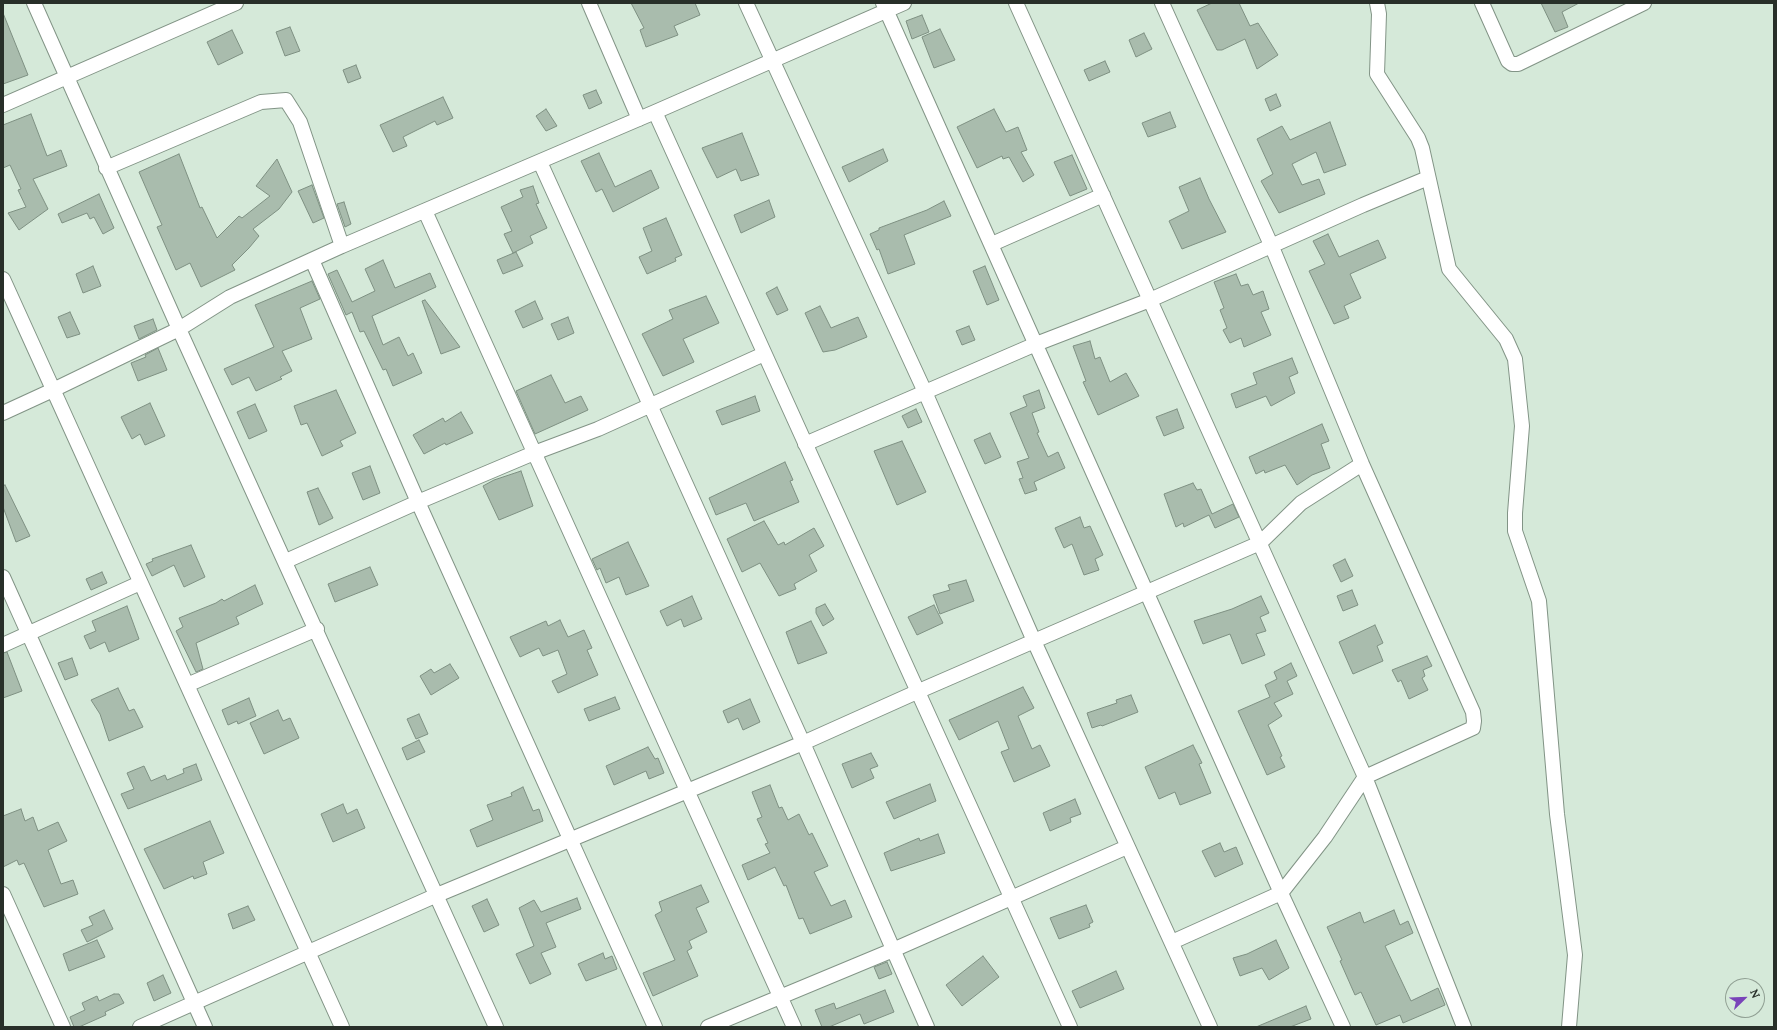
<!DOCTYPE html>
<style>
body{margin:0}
#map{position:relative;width:1777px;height:1030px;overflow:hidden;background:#d5e9d9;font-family:Lora,serif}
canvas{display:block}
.frame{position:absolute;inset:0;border:4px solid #282f29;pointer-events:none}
.north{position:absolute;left:1725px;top:978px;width:40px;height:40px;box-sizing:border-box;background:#d5e9d9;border:1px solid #909f93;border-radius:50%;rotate:67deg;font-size:11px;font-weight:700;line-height:16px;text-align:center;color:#282f29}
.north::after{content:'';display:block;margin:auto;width:14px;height:18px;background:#7943b9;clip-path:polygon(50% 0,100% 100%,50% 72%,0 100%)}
</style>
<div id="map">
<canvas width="1777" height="1030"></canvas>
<div class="frame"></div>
<div class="north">N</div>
</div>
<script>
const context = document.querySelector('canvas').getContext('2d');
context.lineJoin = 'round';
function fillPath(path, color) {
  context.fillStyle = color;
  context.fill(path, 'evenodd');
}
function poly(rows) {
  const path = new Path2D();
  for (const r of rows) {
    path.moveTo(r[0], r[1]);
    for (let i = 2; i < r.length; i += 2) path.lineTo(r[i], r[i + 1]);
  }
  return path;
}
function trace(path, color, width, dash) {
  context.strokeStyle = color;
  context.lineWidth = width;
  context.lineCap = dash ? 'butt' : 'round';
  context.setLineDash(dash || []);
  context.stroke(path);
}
const building = poly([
 [631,3,695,3,700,15,674,26,678,35,646,47,640,30,644,28,631,3],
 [1212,3,1239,3,1250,26,1258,23,1278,55,1257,69,1245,39,1222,50,1217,50,1197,10,1212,3],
 [1541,3,1579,3,1562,12,1568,27,1555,32,1541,3],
 [3,13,28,75,3,84,3,13],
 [922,15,929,32,912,39,906,21,922,15],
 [290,27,300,51,285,56,276,32,290,27],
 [940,29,955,60,934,68,922,37,940,29],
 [232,30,243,53,218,65,207,42,232,30],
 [1144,33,1152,49,1136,57,1129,40,1144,33],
 [1105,61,1110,72,1089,81,1084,70,1105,61],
 [356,65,361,78,348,83,343,70,356,65],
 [596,90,602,103,589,109,583,95,596,90],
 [1276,94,1281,106,1270,111,1265,99,1276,94],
 [443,97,453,118,437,125,435,121,403,137,407,146,393,152,380,125,443,97],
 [546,109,557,126,546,131,536,116,546,109],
 [994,109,1006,132,1018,127,1027,150,1021,152,1034,175,1023,182,1009,157,1003,159,1002,156,977,168,957,127,994,109],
 [1170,112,1176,127,1148,137,1142,123,1170,112],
 [31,114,47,156,61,150,67,166,33,179,48,209,19,230,8,213,26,207,18,190,21,189,10,165,3,168,3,125,31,114],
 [1330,122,1346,165,1324,173,1316,152,1292,164,1302,185,1319,179,1325,194,1279,213,1261,181,1273,174,1257,139,1282,126,1290,140,1330,122],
 [742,133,759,175,741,181,736,169,717,178,702,148,742,133],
 [883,149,888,161,849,182,842,167,883,149],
 [599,153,615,187,651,170,659,188,613,212,602,189,596,192,581,161,599,153],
 [179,154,200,208,202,207,217,238,239,216,242,218,270,196,256,186,277,159,292,192,279,209,253,229,259,236,249,248,232,265,235,270,201,287,190,263,176,270,157,227,162,225,139,172,179,154],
 [1072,155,1087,189,1070,196,1054,162,1072,155],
 [1200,178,1209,199,1226,232,1182,249,1169,221,1189,211,1179,187,1200,178],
 [312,185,324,218,313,223,298,191,312,185],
 [533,186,539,203,536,204,547,228,530,236,533,243,513,253,504,234,512,231,501,207,523,197,520,190,533,186],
 [99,194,114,228,103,234,94,217,90,219,87,213,62,223,58,214,99,194],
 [769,200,775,217,741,233,734,215,769,200],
 [944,201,951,216,904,235,915,264,888,274,879,249,877,250,870,234,879,230,879,228,927,210,944,201],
 [344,202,351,224,345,227,337,204,344,202],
 [666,218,682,255,675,258,676,261,647,274,639,257,652,251,643,228,666,218],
 [1328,234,1339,257,1378,240,1386,258,1350,274,1361,298,1344,306,1349,318,1334,324,1309,271,1325,264,1313,241,1328,234],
 [516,252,523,266,503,274,497,260,516,252],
 [383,260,395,288,430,273,436,287,372,316,383,345,399,337,408,356,413,353,422,373,393,386,386,369,383,370,364,331,360,332,352,312,346,315,328,274,337,270,352,302,375,291,365,269,383,260],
 [93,266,101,286,83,293,76,274,93,266],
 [985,266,999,300,987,305,973,271,985,266],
 [1236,274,1241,286,1248,284,1253,295,1263,291,1269,309,1261,312,1271,335,1244,347,1241,338,1230,343,1223,330,1227,328,1220,310,1224,308,1214,282,1236,274],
 [312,281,320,299,300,308,312,339,282,351,292,371,280,377,282,379,256,391,249,377,232,385,224,369,274,347,255,305,312,281],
 [777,287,788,310,777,315,766,293,777,287],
 [706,296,719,323,683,339,694,362,663,376,642,334,673,319,669,310,706,296],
 [425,300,460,347,441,354,422,301,425,300],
 [535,301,543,319,523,328,515,311,535,301],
 [820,306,831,328,858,317,867,337,835,350,823,352,805,313,820,306],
 [70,312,80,334,67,338,58,317,70,312],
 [568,317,574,333,558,340,551,324,568,317],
 [153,319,157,330,139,339,134,326,153,319],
 [969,326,975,340,962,345,956,331,969,326],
 [1090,341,1095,359,1100,357,1110,382,1126,373,1139,396,1098,415,1083,382,1086,381,1073,346,1090,341],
 [158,348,167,370,138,381,131,363,146,357,145,355,158,348],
 [1292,358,1298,373,1289,377,1295,393,1271,406,1266,396,1236,408,1231,394,1257,384,1253,373,1292,358],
 [551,375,565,403,581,396,588,410,535,434,516,391,551,375],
 [336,390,356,433,340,441,343,446,322,456,307,423,301,425,294,406,336,390],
 [1039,390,1045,408,1032,413,1039,432,1037,433,1048,457,1058,452,1065,468,1034,482,1037,490,1025,494,1019,479,1023,478,1017,462,1029,458,1010,413,1027,406,1023,396,1039,390],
 [755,396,760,411,722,425,716,411,755,396],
 [150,403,165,436,145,445,140,434,132,439,121,417,150,403],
 [255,404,267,431,249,439,237,412,255,404],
 [916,409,922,422,908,428,902,416,916,409],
 [1177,409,1184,428,1164,436,1156,417,1177,409],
 [461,412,473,433,446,445,445,443,424,454,413,435,443,418,445,422,461,412],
 [1322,424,1329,441,1321,444,1330,468,1312,475,1297,485,1285,465,1265,473,1264,470,1256,474,1249,457,1322,424],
 [990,433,1001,457,985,464,974,440,990,433],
 [902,441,926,492,897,505,874,451,902,441],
 [785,462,793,480,790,481,799,502,754,521,746,503,716,515,709,498,785,462],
 [370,466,380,493,363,500,352,473,370,466],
 [521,471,533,506,499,520,483,486,494,480,521,471],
 [1193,483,1197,490,1201,489,1212,514,1233,504,1239,517,1215,528,1209,515,1184,527,1183,523,1176,527,1164,494,1193,483],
 [5,485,30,536,16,542,3,507,3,486,5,485],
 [318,488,333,518,319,525,307,492,318,488],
 [1080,517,1084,528,1090,526,1103,555,1095,559,1099,570,1084,575,1072,544,1064,548,1055,528,1080,517],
 [764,521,778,545,784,542,785,545,814,528,824,546,809,555,817,571,794,584,796,589,779,596,760,563,742,572,727,539,764,521],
 [628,542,649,586,626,595,619,577,606,583,600,568,597,570,592,559,628,542],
 [191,545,205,577,184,587,174,565,152,576,146,564,153,561,152,559,191,545],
 [1345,559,1353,576,1341,582,1333,565,1345,559],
 [370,567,378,585,335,602,328,584,370,567],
 [102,572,107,583,91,590,86,579,102,572],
 [966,580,974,601,940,614,933,595,950,590,948,585,966,580],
 [255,585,263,604,236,617,239,624,196,643,203,669,196,672,176,631,183,627,179,618,216,603,222,599,224,601,255,585],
 [1352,590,1358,605,1343,611,1337,596,1352,590],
 [692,596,702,619,684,627,681,619,667,626,660,611,692,596],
 [1261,596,1269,613,1260,617,1266,631,1256,634,1265,655,1242,664,1230,634,1203,644,1194,621,1232,609,1261,596],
 [825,604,834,619,823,626,816,613,816,608,825,604],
 [934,605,943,623,917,635,908,617,934,605],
 [127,606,139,639,109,652,105,642,90,649,84,636,96,631,92,621,127,606],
 [560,620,568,637,584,630,592,648,587,650,598,675,558,693,552,681,567,674,558,650,543,656,539,648,520,657,510,637,546,621,548,626,560,620],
 [811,621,827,653,798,664,786,632,811,621],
 [1375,625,1383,643,1377,646,1383,661,1353,674,1339,642,1375,625],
 [7,652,22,691,3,698,3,653,7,652],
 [1427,656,1432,666,1423,670,1425,676,1422,678,1428,690,1409,699,1401,680,1398,682,1392,670,1427,656],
 [72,658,78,675,65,680,58,663,72,658],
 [1291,663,1297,676,1287,681,1293,694,1274,703,1282,716,1268,725,1282,756,1280,757,1285,767,1267,775,1238,711,1270,697,1265,685,1277,679,1274,672,1291,663],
 [450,664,459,678,431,695,420,676,431,669,434,673,450,664],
 [1023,687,1034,708,1018,716,1032,749,1040,745,1050,766,1014,782,1001,752,1009,749,998,721,959,740,949,720,1023,687],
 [118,688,129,711,134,709,143,727,109,741,100,714,91,700,118,688],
 [1131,695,1138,712,1102,726,1101,725,1092,728,1087,713,1117,703,1116,700,1131,695],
 [615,697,620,709,589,721,584,709,615,697],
 [249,698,256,716,238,724,237,721,228,725,222,710,249,698],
 [750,699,760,722,743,730,738,718,728,723,723,711,750,699],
 [278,710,283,721,290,718,299,738,264,754,250,723,278,710],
 [419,714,428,734,416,739,407,719,419,714],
 [419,740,425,752,407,760,402,748,419,740],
 [1193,745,1202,763,1199,764,1211,793,1180,805,1175,792,1159,799,1145,767,1193,745],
 [648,747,655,759,658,758,664,773,649,779,646,771,614,785,606,766,648,747],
 [871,753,878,766,870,769,874,778,852,788,842,764,871,753],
 [196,764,202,780,128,809,121,794,134,789,127,773,144,766,151,781,165,775,167,780,184,773,183,769,196,764],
 [930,784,936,801,894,819,886,802,930,784],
 [770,785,779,808,782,807,788,820,799,814,809,835,812,833,828,866,814,872,831,906,845,900,852,917,810,934,803,918,799,919,786,885,784,886,775,867,748,880,742,865,770,853,765,844,768,843,757,819,762,817,752,792,770,785],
 [523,787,533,811,539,809,543,821,477,847,470,830,493,820,487,805,512,796,511,793,523,787],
 [1075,799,1081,814,1070,818,1071,822,1050,831,1043,813,1075,799],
 [343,804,347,814,357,809,365,828,333,842,321,814,343,804],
 [21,809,25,821,33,817,38,831,58,822,67,841,48,850,61,884,73,880,78,894,44,907,24,863,19,865,17,860,3,867,3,816,21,809],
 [210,821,224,853,203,862,207,874,194,879,193,876,164,889,144,849,210,821],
 [938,834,945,853,891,871,884,853,919,838,920,841,938,834],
 [1220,843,1224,852,1236,847,1243,864,1215,877,1202,851,1220,843],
 [701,885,709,902,696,908,707,932,689,941,692,948,687,951,698,976,653,996,643,973,675,960,655,915,662,911,659,902,701,885],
 [577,898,581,909,546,923,556,947,541,953,551,974,530,984,516,954,534,946,519,908,534,900,541,912,577,898],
 [487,899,499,925,484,932,472,906,487,899],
 [1086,905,1093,922,1089,924,1090,927,1059,939,1050,918,1086,905],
 [248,906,255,920,233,929,228,914,248,906],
 [104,910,113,929,87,942,81,930,93,925,89,917,104,910],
 [1394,910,1400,925,1408,921,1413,933,1385,946,1411,1001,1438,988,1445,1005,1403,1023,1400,1015,1376,1025,1361,992,1355,995,1340,961,1342,960,1327,927,1360,912,1364,923,1394,910],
 [97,940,105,957,69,971,63,954,97,940],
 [1276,940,1289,968,1269,980,1262,968,1240,976,1233,958,1247,954,1276,940],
 [603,953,605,959,612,956,617,969,586,981,578,964,603,953],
 [983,956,999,977,962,1006,946,985,983,956],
 [887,962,892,974,879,979,874,967,887,962],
 [1116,971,1124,989,1080,1008,1072,991,1116,971],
 [163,975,171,993,154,1001,147,983,163,975],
 [885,990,894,1012,864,1024,860,1014,829,1027,822,1027,815,1010,834,1003,836,1009,885,990],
 [114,994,119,994,124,1003,105,1012,106,1015,79,1027,74,1027,70,1017,85,1010,82,1003,97,996,99,1001,114,994],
 [1306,1006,1311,1019,1290,1027,1256,1027,1306,1006]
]);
fillPath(building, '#a9bcad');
trace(building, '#7e9082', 1);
const street = poly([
 [34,3,179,329,496,1027],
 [589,3,639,119],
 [746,3,925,392,1034,641,1210,1027],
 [883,3,1281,893,1343,1027],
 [1016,3,1365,777,1464,1027],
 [1162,3,1272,247,1362,464,1473,712,1474,721,1473,728,1365,777,1325,837,1281,893,1172,942],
 [1377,3,1379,14,1377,74,1418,138,1422,148,1449,269,1506,339,1515,359,1522,426,1515,513,1515,531,1539,601,1557,814,1575,955,1569,1027],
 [1482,3,1508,61,1512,64,1518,64,1644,3],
 [3,105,236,3],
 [655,112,1070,1027],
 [540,162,803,743,927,1027],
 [106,168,261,102,286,100,300,122,342,246],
 [425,211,794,1027],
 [992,244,1103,195],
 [312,260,418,502,655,1027],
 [3,279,342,1027],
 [3,413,53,390,179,329,230,297,342,246,655,112,904,3],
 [805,444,1036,344,1150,300,1363,205,1428,178],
 [286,561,418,502,534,453,598,429,764,354],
 [3,577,205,1027],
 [3,645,140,583],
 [187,685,317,629],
 [3,894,63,1027],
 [140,1027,437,895,803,743,919,691,1260,543,1301,503,1362,464],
 [708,1027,893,950,1127,847]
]);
trace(street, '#829486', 16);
trace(street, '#fff', 14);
</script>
